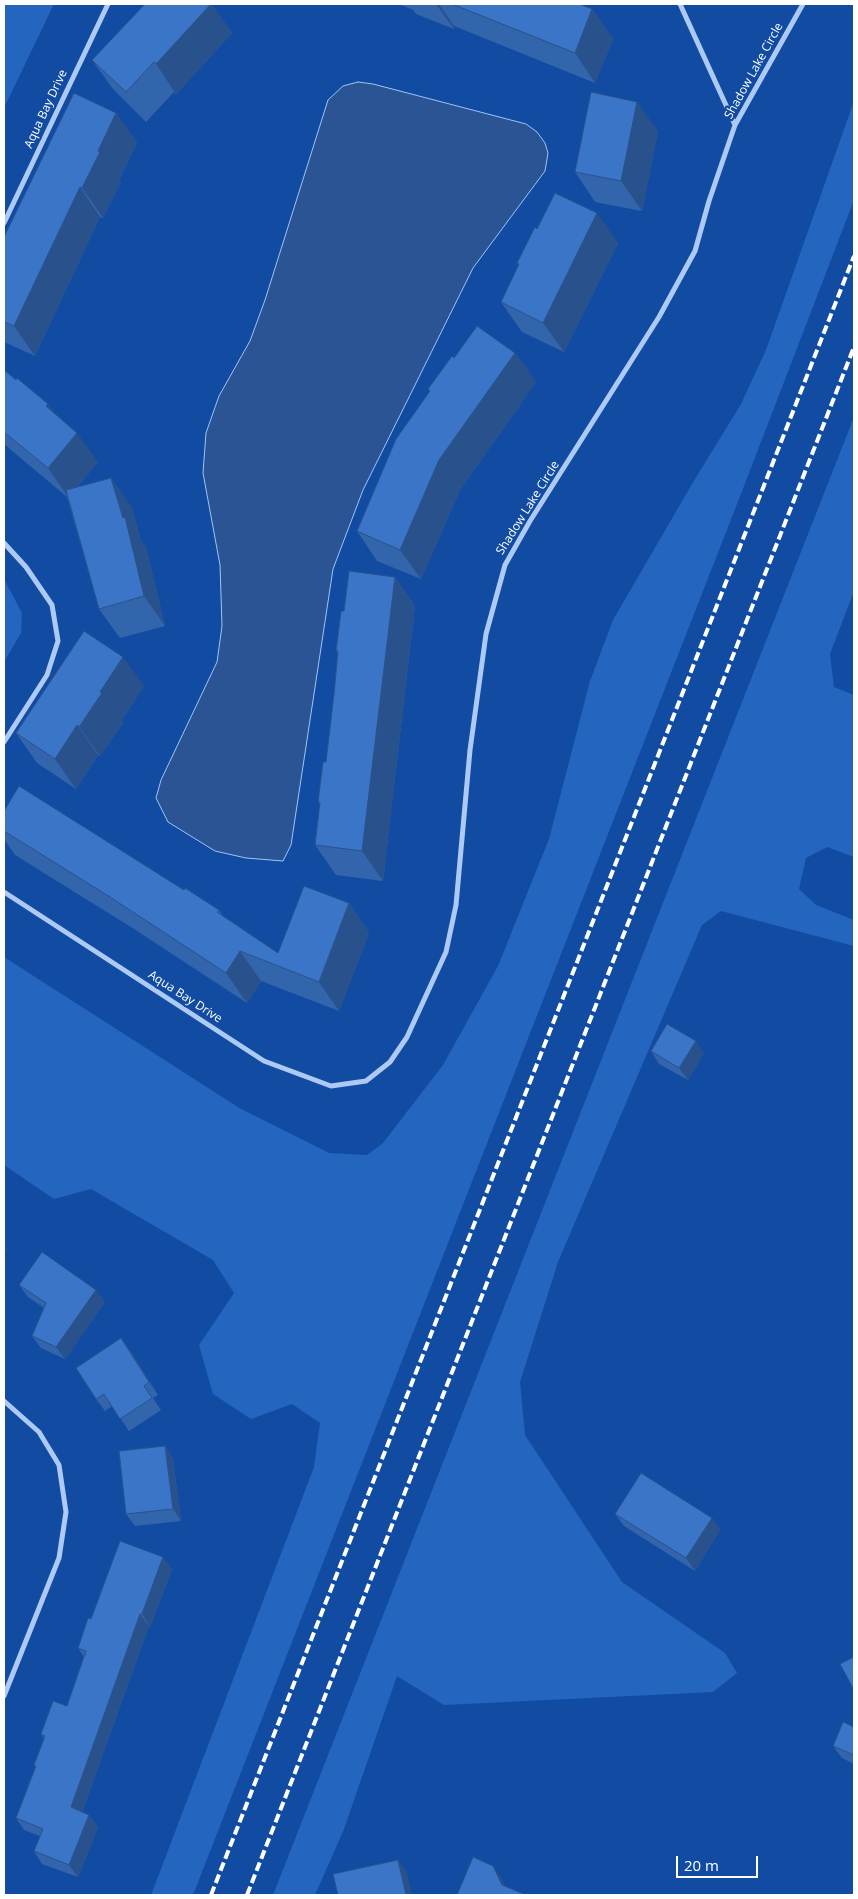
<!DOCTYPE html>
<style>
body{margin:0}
#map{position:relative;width:858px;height:1899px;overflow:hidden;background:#124ca2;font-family:"Open Sans",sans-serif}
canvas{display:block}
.frame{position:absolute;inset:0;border:5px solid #fff;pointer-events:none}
.scale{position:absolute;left:676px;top:1856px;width:82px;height:22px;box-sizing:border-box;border:2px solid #fff;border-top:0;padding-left:6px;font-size:15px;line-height:18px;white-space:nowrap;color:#fff;-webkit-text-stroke:4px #124ca2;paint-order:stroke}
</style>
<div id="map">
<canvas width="858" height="1899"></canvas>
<div class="frame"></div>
<div class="scale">20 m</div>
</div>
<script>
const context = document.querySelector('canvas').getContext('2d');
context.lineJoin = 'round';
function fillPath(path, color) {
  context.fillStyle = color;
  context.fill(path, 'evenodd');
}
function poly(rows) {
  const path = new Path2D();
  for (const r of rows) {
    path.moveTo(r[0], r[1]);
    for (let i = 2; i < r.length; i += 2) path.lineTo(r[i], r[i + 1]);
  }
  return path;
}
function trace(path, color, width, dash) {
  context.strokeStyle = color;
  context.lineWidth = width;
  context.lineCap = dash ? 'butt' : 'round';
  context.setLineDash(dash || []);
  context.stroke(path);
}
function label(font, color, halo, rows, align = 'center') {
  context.font = font + ' "Open Sans",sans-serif';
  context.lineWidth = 4.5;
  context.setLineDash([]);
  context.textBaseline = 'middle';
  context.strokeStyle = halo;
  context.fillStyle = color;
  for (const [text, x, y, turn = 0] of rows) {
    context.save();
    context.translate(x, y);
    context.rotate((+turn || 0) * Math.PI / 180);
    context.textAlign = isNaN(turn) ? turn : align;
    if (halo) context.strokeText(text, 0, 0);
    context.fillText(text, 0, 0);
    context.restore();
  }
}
fillPath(poly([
 [4,4,54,4,4,108],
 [854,101,854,200,739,499,193,1895,151,1895,314,1467,320,1423,292,1404,251,1419,213,1394,199,1345,234,1293,213,1260,91,1189,54,1199,4,1165,4,957,241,1109,329,1153,367,1155,383,1143,443,1065,498,966,549,839,590,681,613,620,692,484,741,404,766,350],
 [854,417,854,591,830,654,834,687,854,695,854,857,827,847,806,858,799,889,816,905,854,920,854,946,721,911,702,925,558,1262,520,1382,525,1435,622,1582,725,1653,737,1673,713,1692,444,1705,397,1676,344,1829,315,1895,273,1895],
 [4,579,22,613,21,633,4,662]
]), '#2465c0');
const water = poly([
 [358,82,373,84,526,124,537,132,545,143,548,153,545,171,473,268,363,490,333,569,291,845,283,861,246,858,215,851,168,822,156,798,161,780,217,662,222,626,220,565,203,473,206,433,219,396,250,341,265,300,328,100,343,86,358,82]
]);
fillPath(water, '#2a5494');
trace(water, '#9ec5f8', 1);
trace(poly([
 [680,4,735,125],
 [4,223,108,4],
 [4,543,26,567,52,605,58,641,47,675,4,742],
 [4,892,264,1061,331,1086,366,1081,390,1062,407,1037,446,952,456,905,470,750,486,634,505,565,530,521,659,317,695,251,709,201,735,125,803,4],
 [4,1401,39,1432,59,1465,66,1512,59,1558,4,1696]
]), '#accaf5', 5);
trace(poly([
 [211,1895,854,256],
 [247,1895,854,347]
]), '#fff', 4, [9, 4]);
fillPath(poly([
 [211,4,232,33,176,94,174,92,146,122,113,89,92,60],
 [399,4,579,4,592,9,613,39,595,83,454,26,454,29,416,14,413,10],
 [116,113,137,143,119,180,121,182,103,218,100,217,35,356,4,342,4,237],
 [658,131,642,211,595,202,575,172],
 [537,229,618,243,564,352,522,332,501,302,519,266,517,263],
 [515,353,536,382,460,490,421,579,377,561,357,531,430,391,428,389,454,358],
 [4,370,48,404,54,413,98,462,77,487,111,478,132,508,141,541,146,547,165,626,120,638,99,609,67,497,4,444],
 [395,577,415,606,383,881,336,875,315,845,320,805,318,802,326,762,334,694,338,654,336,651,344,611],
 [144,686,121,721,123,723,100,756,98,755,76,789,37,763,16,733],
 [4,811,184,890,219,910,223,916,278,953,349,903,369,933,339,1011,261,981,247,1003,131,927,15,855,4,839],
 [651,1051,704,1053,688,1080,659,1064],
 [19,1285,105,1302,65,1359,41,1348,32,1336,44,1308,28,1297],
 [130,1350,158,1395,153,1398,161,1410,129,1431,112,1406,105,1411,96,1399],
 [165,1446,173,1459,181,1521,135,1526,126,1514],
 [615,1514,712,1518,720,1530,695,1571,624,1526],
 [172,1569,150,1627,149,1626,82,1812,89,1815,98,1827,78,1877,42,1864,34,1851,40,1836,24,1830,16,1818,35,1768,34,1765,44,1739,41,1734,67,1706,84,1657,78,1648,91,1619],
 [854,1727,854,1764,842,1758,833,1746]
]), '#3365ac');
fillPath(poly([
 [211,4,232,33,176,94,156,64],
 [436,4,439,4,454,26,454,29],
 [592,9,613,39,595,83,575,53],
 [637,102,658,131,642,211,621,181],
 [116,113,137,143,119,180,121,182,103,218,82,188,98,151],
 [80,187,100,217,35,356,14,326],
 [597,213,618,243,564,352,543,323],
 [515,353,536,382,460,490,421,579,400,550,439,460],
 [48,404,69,434,46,406],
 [77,433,98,462,68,497,48,468],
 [111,478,132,508,141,541,146,547,165,626,144,596],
 [395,577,415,606,383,881,362,851],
 [123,657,144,686,121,721,123,723,100,756,79,727,100,692],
 [77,725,98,755,76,789,55,759],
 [349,903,369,933,339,1011,319,982],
 [240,951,261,981,247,1003,226,973],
 [696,1041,704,1053,688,1080,679,1068],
 [4,1244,7,1249,4,1254],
 [96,1290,105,1302,65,1359,56,1347],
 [121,1338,130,1350,158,1395,149,1382],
 [165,1446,173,1459,181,1521,173,1509],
 [712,1518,720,1530,695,1571,686,1558],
 [163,1557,172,1569,150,1627,142,1614],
 [140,1614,149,1626,79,1820,71,1807],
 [89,1815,98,1827,78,1877,69,1865],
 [398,1860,407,1872,412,1895,406,1895],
 [493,1866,502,1879,509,1895,502,1885]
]), '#29528c');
const building = poly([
 [145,4,211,4,156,64,154,62,126,92,92,60,145,4],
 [452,4,579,4,592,9,575,53,452,4],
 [591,92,637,102,621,181,575,172,591,92],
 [74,93,116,113,98,151,100,152,82,188,80,187,14,326,4,322,4,237,74,93],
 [555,193,597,213,543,323,501,302,519,264,517,263,535,227,537,229,555,193],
 [477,326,515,353,439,460,400,550,357,531,396,439,430,391,428,389,452,356,454,358,477,326],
 [4,370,16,380,17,378,48,404,46,406,77,433,48,468,4,432,4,370],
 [111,478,123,518,125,517,144,596,99,609,66,490,111,478],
 [349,571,395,577,362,851,315,845,320,802,318,802,323,762,326,762,334,694,338,651,336,651,341,611,344,611,349,571],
 [84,631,123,657,100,692,102,693,79,727,77,725,55,759,16,733,84,631],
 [19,786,184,890,185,888,219,910,217,912,278,953,304,886,349,903,319,982,240,951,226,973,110,897,4,831,4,811,19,786],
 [667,1024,696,1041,679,1068,651,1051,667,1024],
 [42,1252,96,1290,56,1347,32,1336,46,1303,19,1285,42,1252],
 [121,1338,149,1382,144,1386,152,1398,120,1419,104,1394,96,1399,76,1368,121,1338],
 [165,1446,173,1509,126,1514,119,1451,165,1446],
 [641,1473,712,1518,686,1558,615,1514,641,1473],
 [120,1541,163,1557,142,1614,140,1614,71,1807,89,1815,69,1865,34,1851,43,1829,16,1818,36,1766,34,1765,45,1736,41,1734,53,1701,67,1706,86,1651,78,1648,88,1618,91,1619,120,1541],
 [854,1657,854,1690,840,1664,854,1657],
 [843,1722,854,1727,854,1755,833,1746,843,1722],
 [473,1857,493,1866,502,1885,526,1895,457,1895,473,1857],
 [398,1860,406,1895,338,1895,333,1874,398,1860]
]);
fillPath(building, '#3b75c8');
trace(building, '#29528c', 1);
label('12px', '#fff', '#124ca2', [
 ["Shadow Lake Circle",754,71,-61],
 ["Aqua Bay Drive",46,109,-65],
 ["Shadow Lake Circle",528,508,-58],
 ["Aqua Bay Drive",185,997,33]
]);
</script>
